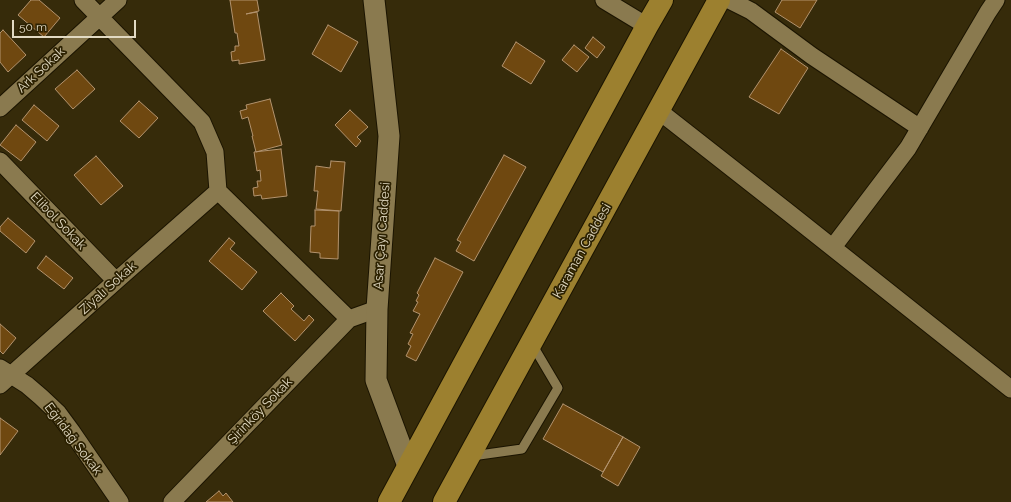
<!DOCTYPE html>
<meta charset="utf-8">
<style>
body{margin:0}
#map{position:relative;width:1011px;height:502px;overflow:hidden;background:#362b0a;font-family:Raleway,sans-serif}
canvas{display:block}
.scale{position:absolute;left:12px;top:20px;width:124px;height:18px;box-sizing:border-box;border:2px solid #e2dac3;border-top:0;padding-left:5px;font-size:12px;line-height:14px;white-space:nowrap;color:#e2dac3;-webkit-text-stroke:3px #2c2101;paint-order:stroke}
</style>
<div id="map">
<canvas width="1011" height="502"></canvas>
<div class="scale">50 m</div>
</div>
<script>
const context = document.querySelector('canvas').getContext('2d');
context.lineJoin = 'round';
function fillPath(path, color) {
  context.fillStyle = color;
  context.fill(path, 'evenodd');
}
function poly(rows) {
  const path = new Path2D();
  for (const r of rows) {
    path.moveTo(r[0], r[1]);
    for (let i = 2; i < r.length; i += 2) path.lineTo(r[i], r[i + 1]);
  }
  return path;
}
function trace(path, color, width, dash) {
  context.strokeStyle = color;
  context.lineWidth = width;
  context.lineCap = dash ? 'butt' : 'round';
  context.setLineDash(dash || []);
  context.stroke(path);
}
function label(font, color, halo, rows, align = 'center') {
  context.font = font + ' Raleway,sans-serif';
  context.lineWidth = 3.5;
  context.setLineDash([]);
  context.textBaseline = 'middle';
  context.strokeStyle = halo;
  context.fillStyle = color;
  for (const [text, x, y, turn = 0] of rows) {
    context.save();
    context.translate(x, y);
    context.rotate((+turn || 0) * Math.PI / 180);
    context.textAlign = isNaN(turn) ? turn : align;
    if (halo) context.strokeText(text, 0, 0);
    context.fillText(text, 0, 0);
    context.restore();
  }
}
const building = poly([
 [31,0,39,0,60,18,44,37,18,15,31,0],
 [230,0,257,0,259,11,246,14,257,12,265,60,239,64,239,60,232,61,231,52,235,51,235,46,239,46,237,33,235,33,230,0],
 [782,0,817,0,800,28,775,12,782,0],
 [328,25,358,42,341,72,312,54,328,25],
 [3,30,26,55,8,72,0,62,0,33,3,30],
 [593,37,605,47,597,58,585,48,593,37],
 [516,42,545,61,531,84,502,66,516,42],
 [574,45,589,57,577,72,562,60,574,45],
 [781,49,808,68,779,114,749,97,781,49],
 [77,70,95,89,73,109,55,89,77,70],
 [270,99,282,145,256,152,252,136,253,136,248,117,242,119,240,111,247,109,246,105,270,99],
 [139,101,158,118,139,138,120,121,139,101],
 [34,105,59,126,47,141,22,120,34,105],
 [350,110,368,127,357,137,361,141,356,147,335,125,350,110],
 [16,125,36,142,21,161,0,145,16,125],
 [281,149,287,196,262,199,261,195,254,196,253,188,258,187,257,181,261,181,260,170,257,171,254,152,281,149],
 [504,155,526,167,474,261,456,251,461,242,457,240,504,155],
 [96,156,123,186,101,205,74,175,96,156],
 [331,161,345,162,341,211,316,209,318,191,314,191,316,166,330,168,331,161],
 [315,210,339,211,338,259,320,258,320,253,310,252,311,226,315,226,315,210],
 [8,218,35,241,26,253,0,231,0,227,8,218],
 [229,238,235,243,230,249,257,272,242,290,209,261,229,238],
 [46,256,73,278,64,289,37,268,46,256],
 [435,258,463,272,416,361,406,356,411,346,408,344,413,334,410,333,420,314,413,311,418,302,416,301,419,295,417,293,435,258],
 [281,293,294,306,291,309,304,321,309,315,314,320,295,341,263,311,281,293],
 [0,324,16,338,3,354,0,351,0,324],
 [563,404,623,437,603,472,543,439,563,404],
 [0,418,18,431,0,455,0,418],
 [623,437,640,447,618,486,601,476,623,437],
 [219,491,223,496,226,493,233,502,206,502,219,491]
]);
fillPath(building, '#6f4810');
trace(building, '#b3936e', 1);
const service = poly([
 [472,456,522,449,558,388,532,344]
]);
const minor = poly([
 [83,0,202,122,215,152,218,191,349,319,377,309],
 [604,0,647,26],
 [729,0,751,11,812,56,920,128],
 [0,108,118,0],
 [659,111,789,213,1011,389],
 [0,161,116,281],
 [833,247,908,148,988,12,996,0],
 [0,368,27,385,41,397,58,413,72,432,120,502],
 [0,385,116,281,218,191],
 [172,502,349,319]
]);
const tertiary = poly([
 [374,0,389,136,377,309,376,380,408,466]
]);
const trunk = poly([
 [389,502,647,26,662,0],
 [444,502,719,0]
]);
trace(service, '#1b1401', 11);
trace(minor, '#1b1401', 19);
trace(tertiary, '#1b1401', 23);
trace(trunk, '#1b1401', 24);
trace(service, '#8a7a4f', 9);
trace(minor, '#8a7a4f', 17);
trace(tertiary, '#8a7a4f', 21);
trace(trunk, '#9c802f', 22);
label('13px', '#e2dac3', '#2c2101', [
 ["Ark Sokak",41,70,-43],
 ["Elibol Sokak",58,221,46],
 ["Asar Çayı Caddesi",382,236,-86],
 ["Karaman Caddesi",582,251,-61],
 ["Ziyalı Sokak",108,288,-42],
 ["Şirinköy Sokak",260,411,-46],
 ["Eğridağ Sokak",73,439,53]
]);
</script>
